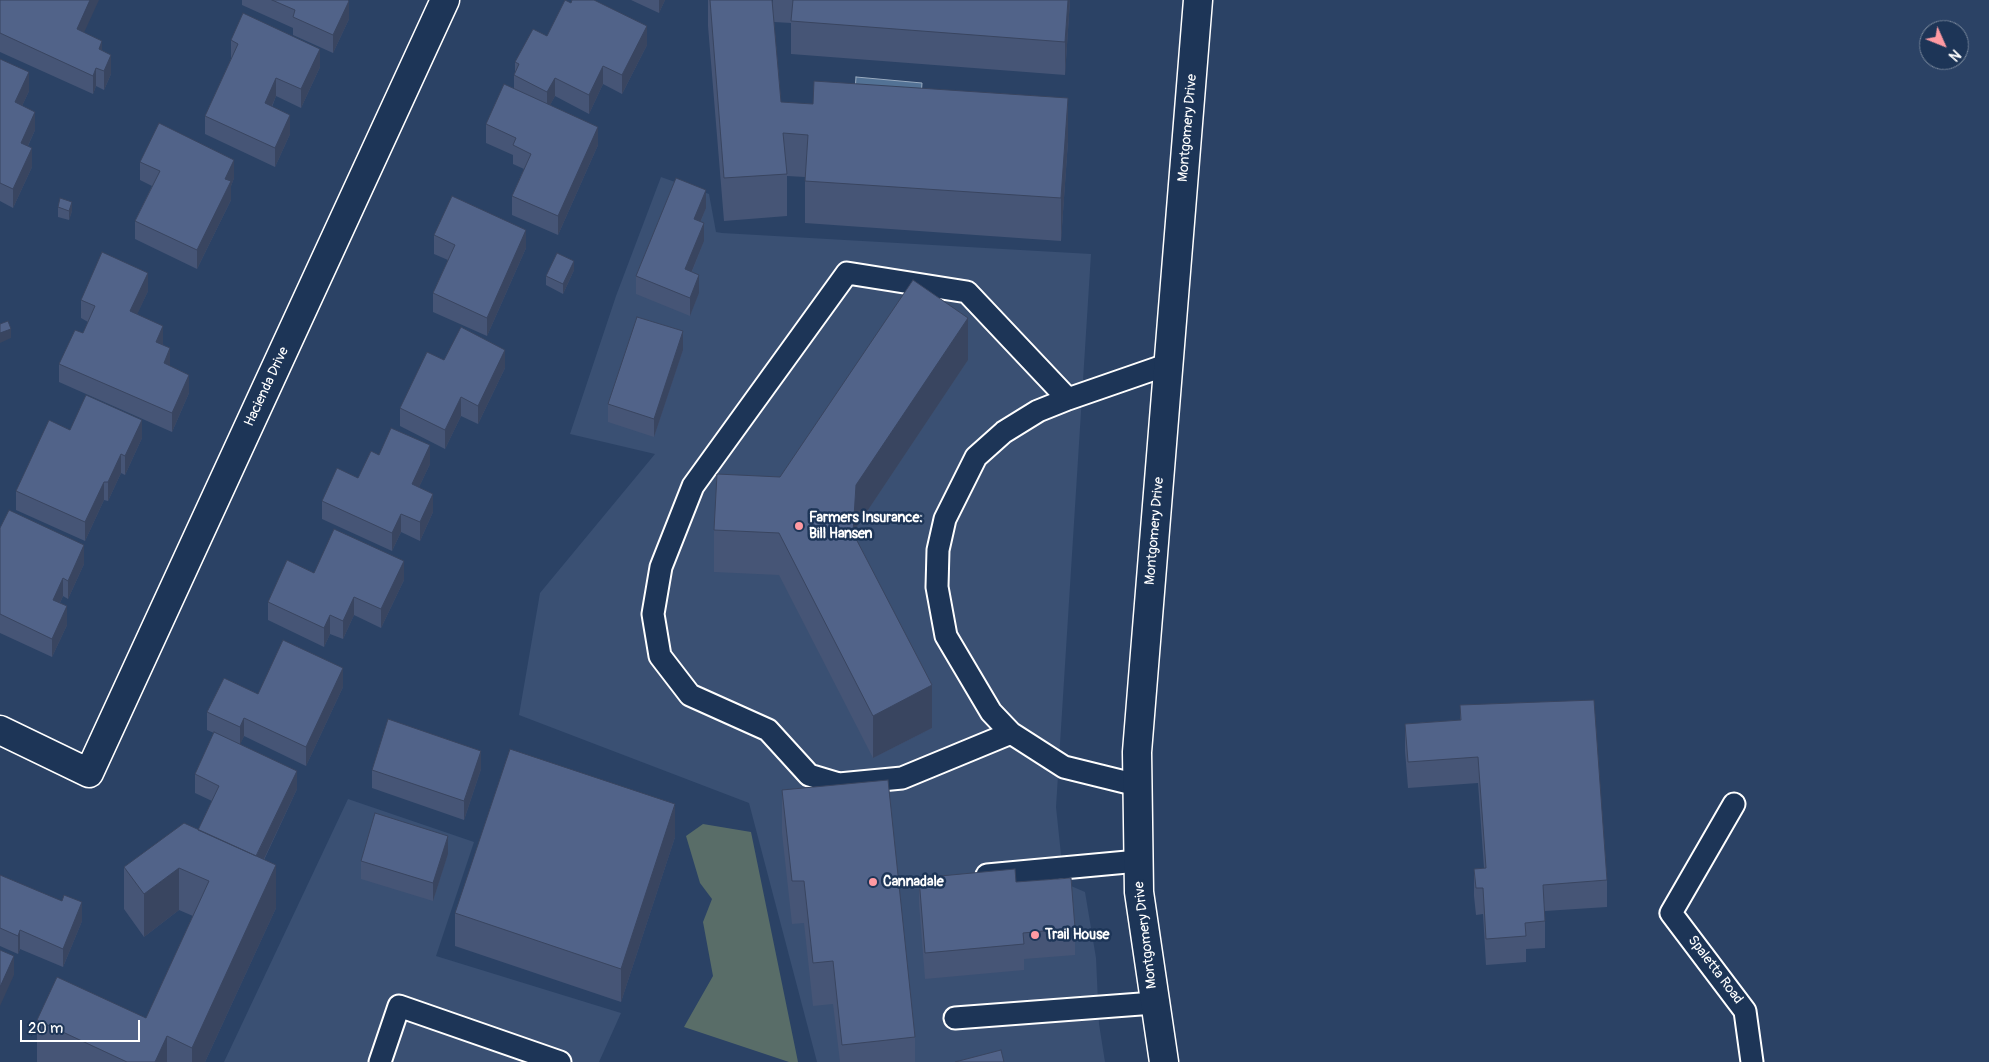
<!DOCTYPE html>
<style>
body{margin:0}
#map{position:relative;width:1989px;height:1062px;overflow:hidden;background:#2b4265;font-family:Pangolin,sans-serif}
canvas{display:block}
.north{position:absolute;left:1919px;top:20px;width:50px;height:50px;box-sizing:border-box;background:#1d3557;border:1px solid #77869a;border-radius:50%;rotate:134deg;font-size:14px;font-weight:700;line-height:20px;text-align:center;color:#fff}
.north::after{content:'';display:block;margin:auto;width:18px;height:22px;background:#ff9aa2;clip-path:polygon(50% 0,100% 100%,50% 72%,0 100%)}
.scale{position:absolute;left:20px;top:1020px;width:120px;height:22px;box-sizing:border-box;border:2px solid #fff;border-top:0;padding-left:6px;font-size:15px;line-height:18px;white-space:nowrap;color:#fff;-webkit-text-stroke:4px #1d3557;paint-order:stroke}
</style>
<div id="map">
<canvas width="1989" height="1062"></canvas>
<div class="north">N</div>
<div class="scale">20 m</div>
</div>
<script>
const context = document.querySelector('canvas').getContext('2d');
context.lineJoin = 'round';
function fillPath(path, color) {
  context.fillStyle = color;
  context.fill(path, 'evenodd');
}
function poly(rows) {
  const path = new Path2D();
  for (const r of rows) {
    path.moveTo(r[0], r[1]);
    for (let i = 2; i < r.length; i += 2) path.lineTo(r[i], r[i + 1]);
  }
  return path;
}
function trace(path, color, width, dash) {
  context.strokeStyle = color;
  context.lineWidth = width;
  context.lineCap = dash ? 'butt' : 'round';
  context.setLineDash(dash || []);
  context.stroke(path);
}
function label(font, color, halo, rows, align = 'center') {
  context.font = font + ' Pangolin,sans-serif';
  context.lineWidth = 5;
  context.setLineDash([]);
  context.textBaseline = 'middle';
  context.strokeStyle = halo;
  context.fillStyle = color;
  for (const [text, x, y, turn = 0] of rows) {
    context.save();
    context.translate(x, y);
    context.rotate((+turn || 0) * Math.PI / 180);
    context.textAlign = isNaN(turn) ? turn : align;
    if (halo) context.strokeText(text, 0, 0);
    context.fillText(text, 0, 0);
    context.restore();
  }
}
fillPath(poly([
 [661,177,709,194,716,232,722,233,1091,254,1056,807,1064,883,1085,892,1096,958,1099,1024,1105,1062,817,1062,749,803,519,715,540,593,655,454,570,434,616,296],
 [348,799,474,842,436,956,621,1013,599,1062,224,1062]
]), '#3a5073');
fillPath(poly([
 [703,824,751,832,798,1062,789,1062,684,1027,713,976,703,922,712,899,700,883,686,836]
]), '#596d68');
const water = poly([
 [856,77,922,83,920,111,854,106,856,77]
]);
fillPath(water, '#537295');
trace(water, '#98aabf', 1);
const lane = poly([
 [1011,733,902,778,839,784,809,775,768,730,690,695,660,656,653,614,661,567,693,486,847,273,967,292,1068,399],
 [1137,785,1064,767,1011,733,991,712,946,636,937,587,938,550,945,519,976,457,1004,432,1038,411,1068,399,1169,364],
 [1734,804,1671,913,1745,1011,1752,1062],
 [987,875,1138,861],
 [955,1018,1154,1003],
 [380,1062,399,1006,560,1062]
]);
const street = poly([
 [0,730,89,773,445,0]
]);
const secondary = poly([
 [1164,1062,1139,892,1137,752,1198,0]
]);
trace(lane, '#fff', 25);
trace(street, '#fff', 31);
trace(secondary, '#fff', 31);
trace(lane, '#1d3557', 21);
trace(street, '#1d3557', 28);
trace(secondary, '#1d3557', 28);
fillPath(poly([
 [242,0,348,0,349,19,333,53,293,35,293,28,242,5],
 [631,0,665,0,659,13],
 [708,0,772,0,773,7,773,0,1070,0,1065,75,791,54,791,23,774,22,781,102,1068,141,1061,241,805,223,805,177,787,176,787,216,724,221,708,26],
 [0,1,84,33,102,51,111,74,104,90,96,86,93,94,0,52],
 [231,40,320,67,301,108,276,96,272,107,290,134,275,167,205,134,205,116,231,59],
 [647,45,622,94,603,84,589,114,555,96,550,105,598,145,558,235,512,215,512,196,524,169,513,164,513,155,486,143,486,124,514,88,514,75,515,72,515,62],
 [0,59,29,91,22,106,35,130,28,146,32,167,13,208,0,201],
 [140,162,234,178,231,186,231,200,197,269,135,239,135,221,152,186,140,180],
 [58,207,72,211,69,220,58,217],
 [706,208,701,221,704,241,692,272,699,293,690,316,636,294,636,276],
 [434,235,526,248,487,336,433,312,433,293,448,260,434,254],
 [574,270,563,294,546,285,546,276],
 [148,291,137,314,163,344,170,366,189,393,172,432,59,382,59,364,83,333,88,322,81,318,81,300],
 [683,350,654,437,608,422,608,404],
 [444,360,505,368,478,424,461,416,445,449,400,426,400,408],
 [968,360,856,528,855,536,932,728,873,758,779,575,714,572,714,530,780,477],
 [70,430,142,438,125,475,121,473,108,501,104,500,85,541,16,510,16,491],
 [379,455,430,464,419,487,433,512,420,541,401,532,392,551,322,519,322,501,358,478],
 [0,528,84,564,68,599,63,596,60,603,67,625,52,657,0,633],
 [314,573,404,580,381,628,354,615,343,639,330,634,324,647,268,620,268,602],
 [343,687,306,766,244,736,240,744,297,789,264,860,276,908,205,1062,37,1062,37,1020,146,1018,193,916,179,910,144,937,124,909,124,867,198,830,212,801,195,793,195,774,214,733,207,730,207,712,258,694],
 [1460,705,1607,880,1607,907,1545,911,1545,948,1526,949,1526,962,1486,965,1483,914,1476,915,1474,896,1474,869,1484,868,1478,783,1408,788,1405,751,1405,724,1460,720],
 [481,769,464,820,372,788,372,770],
 [782,790,915,1037,915,1062,840,1062,833,1004,813,1006,804,923,792,924,782,833],
 [675,837,621,1002,455,946,455,913],
 [448,854,433,901,361,879,361,861],
 [0,875,82,921,63,967,20,949,18,954,0,946],
 [919,878,1016,882,1075,928,1075,955,1024,959,1024,970,925,979,919,904]
]), '#465576');
fillPath(poly([
 [90,0,99,0,77,48,77,29],
 [659,0,665,0,659,13],
 [1068,0,1070,0,1065,75,1065,42],
 [349,1,349,19,333,53,333,35],
 [647,26,647,45,622,94,622,75],
 [102,41,102,60,99,49],
 [320,49,320,67,301,108,301,89],
 [111,55,111,74,104,90,104,71],
 [603,66,603,84,589,114,589,95],
 [96,68,96,86,93,94,93,76],
 [29,72,29,91,15,121,15,102],
 [276,78,276,96,265,122,265,103],
 [555,78,555,96,547,111,547,92],
 [1068,98,1068,141,1061,241,1061,198],
 [35,112,35,130,21,161,21,143],
 [290,115,290,134,275,167,275,148],
 [598,127,598,145,558,235,558,216],
 [32,148,32,167,13,208,13,189],
 [234,160,234,178,231,186,231,200,197,269,197,250,225,179],
 [706,190,706,208,694,237,694,219],
 [72,202,72,211,69,220,69,211],
 [704,223,704,241,685,288,685,269],
 [526,230,526,248,487,336,487,318],
 [574,261,574,270,563,294,563,284],
 [148,273,148,291,130,330,130,311],
 [699,275,699,293,690,316,690,298],
 [968,318,968,360,856,528,853,575,853,533,856,485],
 [163,326,163,344,156,361,156,342],
 [11,329,11,338,0,343,0,333],
 [683,331,683,350,654,437,654,419],
 [170,348,170,367,164,363],
 [505,350,505,368,478,424,478,406],
 [189,375,189,393,172,432,172,413],
 [461,397,461,416,445,449,445,430],
 [142,420,142,438,125,475,125,456],
 [430,445,430,464,412,502,412,484],
 [121,454,121,473,108,501,108,482],
 [104,482,104,500,85,541,85,522],
 [433,494,433,512,420,541,420,522],
 [401,514,401,532,392,551,392,533],
 [84,545,84,564,68,599,68,581],
 [404,561,404,580,381,628,381,609],
 [63,578,63,596,53,618,53,600],
 [354,597,354,615,343,639,343,621],
 [67,606,67,625,52,657,52,639],
 [330,615,330,634,324,647,324,628],
 [343,668,343,687,306,766,306,747],
 [932,685,932,728,873,758,873,716],
 [244,718,244,736,240,745,240,727],
 [481,751,481,769,464,820,464,801],
 [297,771,297,789,254,880,254,861],
 [675,804,675,837,621,1002,621,969],
 [448,836,448,854,433,901,433,883],
 [276,865,276,908,205,1062,192,1062,192,1048],
 [179,868,179,910,144,937,144,894],
 [82,902,82,921,63,967,63,949],
 [20,930,20,949,18,954,18,936],
 [14,956,14,975,0,1006,0,987],
 [167,1036,167,1062,155,1062]
]), '#394560');
const building = poly([
 [0,0,90,0,77,29,102,41,99,49,111,55,104,71,96,68,93,76,0,33,0,0],
 [272,0,348,0,349,1,333,35,293,17,295,10,272,0],
 [565,0,571,3,572,0,594,0,647,26,622,75,603,66,589,95,555,78,547,92,514,75,519,64,515,62,533,29,547,36,565,0],
 [710,0,772,0,781,102,813,104,814,81,1068,98,1061,198,805,181,808,135,783,133,787,174,724,178,710,0],
 [793,0,1068,0,1065,42,791,21,793,0],
 [243,13,320,49,301,89,276,78,265,103,290,115,275,148,205,116,238,44,231,40,243,13],
 [0,59,29,72,15,102,35,112,21,143,32,148,13,189,0,183,0,59],
 [504,84,598,127,558,216,512,196,531,154,513,145,516,138,486,124,504,84],
 [159,123,234,160,225,179,231,181,197,250,135,221,160,171,140,162,159,123],
 [676,178,706,190,694,219,704,223,685,269,699,275,690,298,636,276,676,178],
 [452,196,526,230,487,318,433,293,455,245,434,235,452,196],
 [60,198,72,202,69,211,58,207,60,198],
 [102,252,148,273,130,311,163,326,156,342,170,348,164,363,189,375,172,413,59,364,75,330,83,333,95,306,81,300,102,252],
 [557,253,574,261,563,284,546,276,557,253],
 [913,280,968,318,856,485,853,533,932,685,873,716,779,533,714,530,717,474,780,477,913,280],
 [637,317,683,331,654,419,608,404,637,317],
 [8,321,11,329,0,333,0,324,8,321],
 [461,327,505,350,478,406,461,397,445,430,400,408,427,352,444,360,461,327],
 [86,395,142,420,125,456,121,454,108,482,104,482,85,522,16,491,49,420,70,430,86,395],
 [391,428,430,445,412,484,433,494,420,522,401,514,392,533,322,501,337,468,358,478,371,451,379,455,391,428],
 [9,510,84,545,68,581,63,578,53,600,67,606,52,639,0,614,0,528,9,510],
 [334,529,404,561,381,609,354,597,343,621,330,615,324,628,268,602,287,560,314,573,334,529],
 [283,640,343,668,306,747,244,718,240,727,207,712,224,678,258,694,283,640],
 [1594,700,1607,880,1543,885,1545,921,1525,923,1526,936,1486,939,1483,888,1476,888,1474,869,1486,868,1478,757,1408,762,1405,724,1461,720,1460,705,1594,700],
 [388,719,481,751,464,801,372,770,388,719],
 [214,732,297,771,256,856,198,830,219,786,195,774,214,732],
 [510,749,675,804,621,969,455,913,510,749],
 [888,780,915,1037,842,1045,833,961,813,963,804,881,792,881,782,790,888,780],
 [375,813,448,836,433,883,361,861,375,813],
 [184,823,276,865,192,1048,167,1036,155,1062,127,1062,37,1020,57,977,146,1018,209,881,179,868,144,894,124,867,184,823],
 [1015,869,1016,882,1071,878,1075,928,1023,933,1024,944,925,953,919,878,1015,869],
 [0,875,62,901,64,895,82,902,63,949,20,930,18,936,0,928,0,875],
 [0,950,14,956,0,987,0,950],
 [1001,1050,1004,1062,955,1062,1001,1050]
]);
fillPath(building, '#516389');
trace(building, '#394560', 1);
for (const [x, y, r, color] of [
 [799,526,5,"#ff9aa2"],
 [873,882,5,"#ff9aa2"],
 [1035,935,5,"#ff9aa2"]
]) {
  const dot = new Path2D();
  dot.arc(x, y, r, 0, 2 * Math.PI);
  context.fillStyle = color;
  context.fill(dot);
  trace(dot, '#1d3557', 2);
}
label('14px', '#fff', '#1d3557', [
 ["Montgomery Drive",1188,128,-85],
 ["Hacienda Drive",267,387,-65],
 ["Montgomery Drive",1155,531,-85],
 ["Montgomery Drive",1146,935,-97],
 ["Spaletta Road",1715,970,53]
]);
label('bold 14px', '#fff', '#1d3557', [
 ["Farmers Insurance:",809,518],
 ["Bill Hansen",809,534],
 ["Cannadale",883,882],
 ["Trail House",1045,935]
], 'left');
</script>
